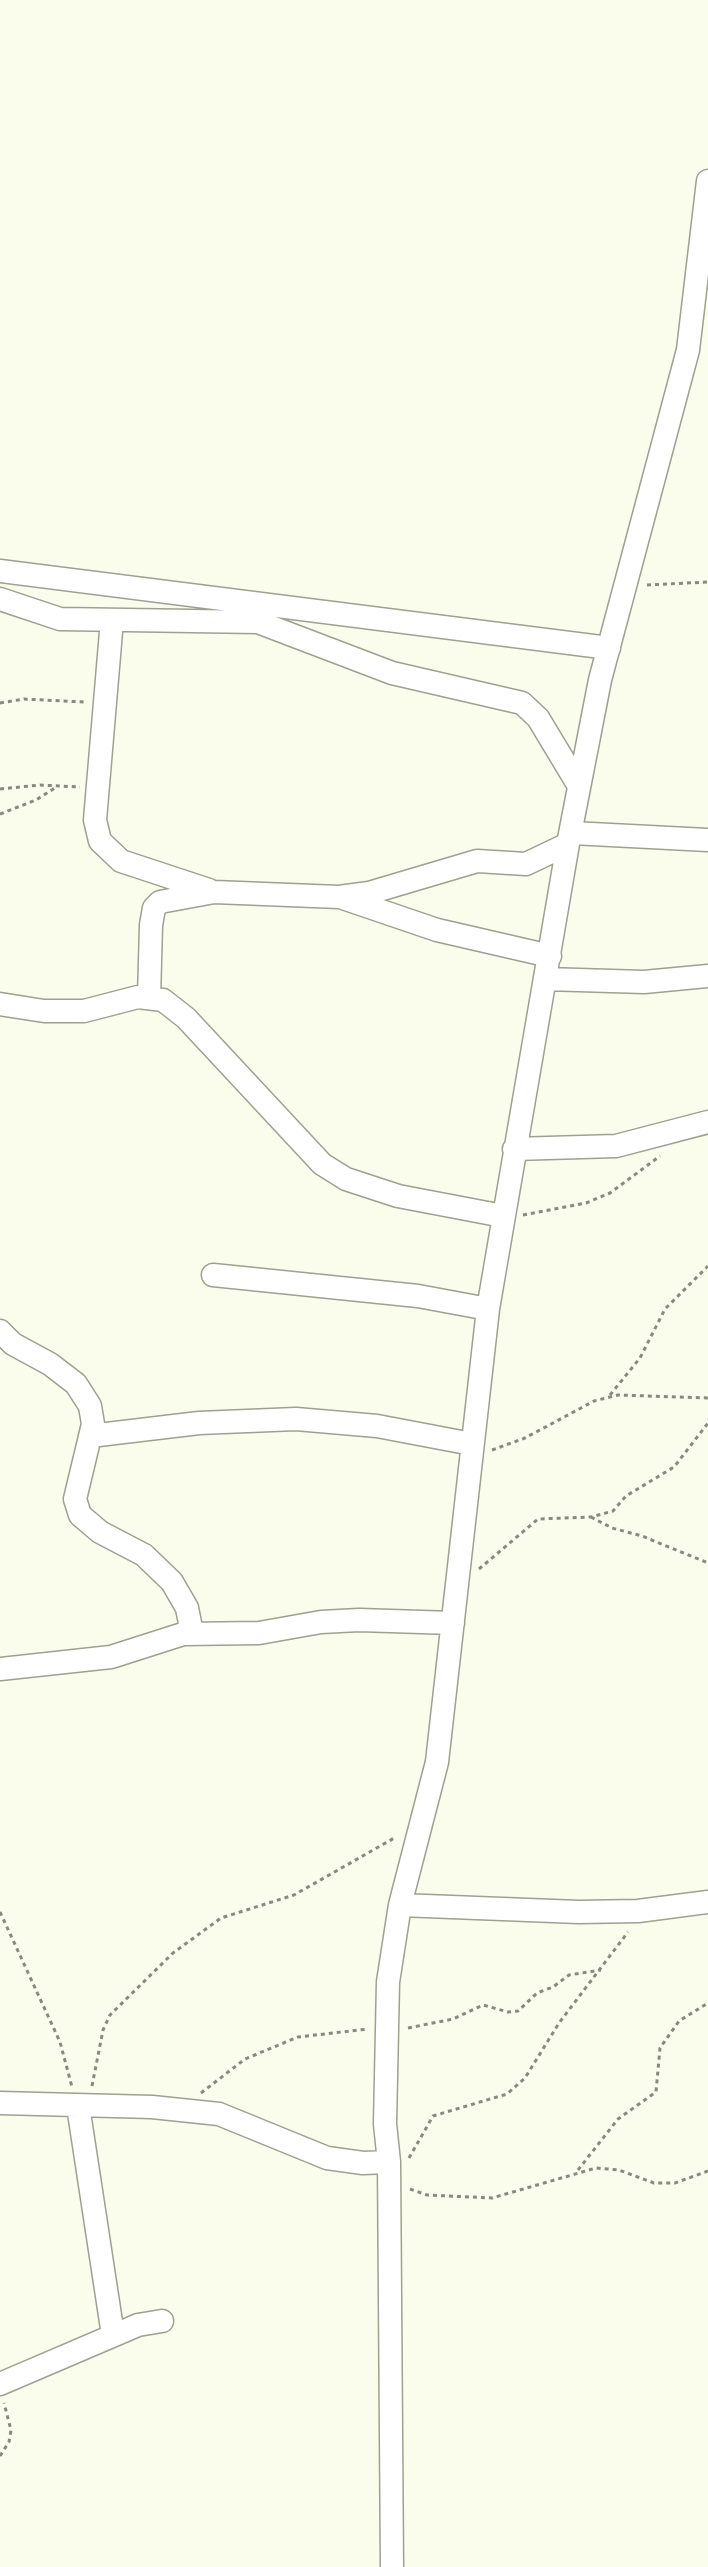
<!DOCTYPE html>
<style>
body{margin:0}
canvas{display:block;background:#fafdeb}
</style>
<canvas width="708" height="2567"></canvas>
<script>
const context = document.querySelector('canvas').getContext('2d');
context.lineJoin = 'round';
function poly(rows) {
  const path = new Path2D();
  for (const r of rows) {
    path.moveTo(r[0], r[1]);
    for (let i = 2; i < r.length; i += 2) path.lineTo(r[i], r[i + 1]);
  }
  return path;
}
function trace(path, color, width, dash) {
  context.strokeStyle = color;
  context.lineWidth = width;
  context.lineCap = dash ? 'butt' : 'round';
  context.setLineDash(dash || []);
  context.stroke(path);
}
const minor = poly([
 [0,571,609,648],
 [0,599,60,619,258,622,392,673,522,703,538,718,579,786],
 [112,620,95,820,100,841,121,861,209,890],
 [572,833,708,840],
 [340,897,437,930,550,956],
 [546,979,644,982,708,976],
 [149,998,151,925,154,908,160,902,214,892,339,897,369,893,477,861,526,864,568,844],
 [0,1004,44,1011,84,1011,138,997,163,1000,186,1018,322,1164,346,1179,398,1196,503,1216],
 [514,1149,616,1146,708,1122],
 [213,1275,418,1296,488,1309],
 [0,1331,13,1344,50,1364,76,1384,90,1406,93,1424,75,1499,80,1515,100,1532,144,1555,172,1582,187,1608,192,1633],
 [90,1436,199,1423,296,1419,377,1426,472,1444],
 [0,1669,111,1657,183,1634,259,1633,321,1622,359,1620,453,1623],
 [400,1905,579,1912,638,1911,708,1902],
 [0,2103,152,2107,219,2114,327,2158,363,2163,389,2162],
 [78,2106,113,2335],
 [0,2384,138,2325,162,2321],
 [392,2567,389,2162,385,2124,388,1982,400,1905,437,1762,488,1309,568,844,600,680,688,350,708,181]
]);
trace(minor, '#9da18f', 25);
trace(poly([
 [647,585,708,582],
 [0,703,24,699,84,702],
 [0,789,40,785,80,787],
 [0,814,36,800,58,786],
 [523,1215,586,1203,610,1193,660,1156],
 [610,1395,640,1358,665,1309,708,1266],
 [492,1450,525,1438,594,1401,618,1395,708,1398],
 [591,1517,612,1528,642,1536,708,1563],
 [479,1569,538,1519,591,1517,613,1511,626,1496,674,1467,708,1423],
 [0,1912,60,2042,72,2087],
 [408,2028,453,2019,483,2005,508,2012,518,2011,537,1993,553,1987,569,1975,601,1970],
 [92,2086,103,2030,110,2015,173,1953,221,1918,294,1895,396,1837],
 [201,2093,245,2059,298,2037,368,2029],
 [409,2158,433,2116,507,2094,525,2078,559,2023,628,1932],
 [578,2170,618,2119,656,2092,660,2048,679,2021,708,2003],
 [410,2189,427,2195,492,2198,596,2168,619,2170,654,2183,675,2183,708,2171],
 [0,2456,9,2442,11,2430,4,2403]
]), '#888a7e', 3, [4, 4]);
trace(minor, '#fff', 22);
</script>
